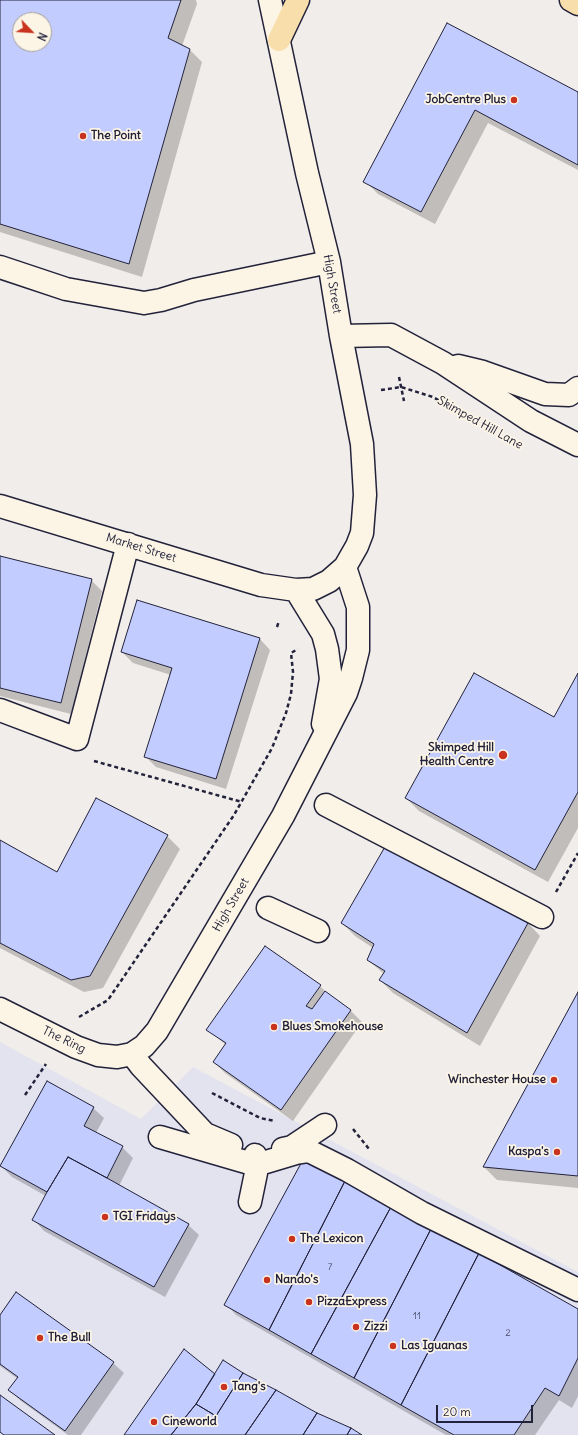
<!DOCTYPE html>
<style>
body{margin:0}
#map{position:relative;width:578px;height:1435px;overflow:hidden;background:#f1edea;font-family:Delius,sans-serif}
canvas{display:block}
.north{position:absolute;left:12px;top:12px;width:40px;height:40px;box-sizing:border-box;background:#fcf5e5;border:1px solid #a5a1a1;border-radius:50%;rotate:115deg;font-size:11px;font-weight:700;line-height:16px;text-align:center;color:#22223b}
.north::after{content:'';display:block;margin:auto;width:14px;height:18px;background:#c8321e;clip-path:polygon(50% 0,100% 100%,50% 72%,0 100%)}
.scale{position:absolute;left:436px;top:1405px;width:97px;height:18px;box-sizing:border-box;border:2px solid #22223b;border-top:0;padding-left:5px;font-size:12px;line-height:14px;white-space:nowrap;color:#22223b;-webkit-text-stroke:3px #fcf5e5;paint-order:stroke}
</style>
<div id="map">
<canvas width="578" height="1435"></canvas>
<div class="north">N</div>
<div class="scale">20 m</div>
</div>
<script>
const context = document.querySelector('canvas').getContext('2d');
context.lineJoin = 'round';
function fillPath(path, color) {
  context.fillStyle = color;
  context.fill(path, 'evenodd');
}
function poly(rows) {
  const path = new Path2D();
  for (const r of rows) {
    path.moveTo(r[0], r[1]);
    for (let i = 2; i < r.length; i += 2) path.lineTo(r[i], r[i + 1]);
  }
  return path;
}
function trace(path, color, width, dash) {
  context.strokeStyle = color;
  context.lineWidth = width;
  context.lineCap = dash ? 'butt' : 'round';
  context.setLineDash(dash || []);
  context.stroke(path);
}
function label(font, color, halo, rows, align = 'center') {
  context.font = font + ' Delius,sans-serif';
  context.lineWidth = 3.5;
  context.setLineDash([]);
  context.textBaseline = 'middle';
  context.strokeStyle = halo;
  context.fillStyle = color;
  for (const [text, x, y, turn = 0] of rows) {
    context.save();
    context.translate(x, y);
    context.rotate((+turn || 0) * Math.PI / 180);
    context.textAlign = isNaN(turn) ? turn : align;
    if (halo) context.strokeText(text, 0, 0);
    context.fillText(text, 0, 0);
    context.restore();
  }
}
fillPath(poly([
 [0,1042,141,1119,193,1067,578,1272,578,1435,0,1435]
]), '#e3e3f0');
fillPath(poly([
 [0,0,196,0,197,4,182,46,189,49,202,62,142,277,0,232],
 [20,20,44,20,44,44,20,44],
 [447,24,578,93,578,170,488,123,435,224,378,194,365,181],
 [0,557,91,580,102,591,71,714,0,696],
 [260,639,270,650,226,789,156,767,145,756,171,675,133,663,122,652],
 [578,675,578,828,548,882,419,811,406,798,554,718],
 [167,836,180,849,103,988,84,992,0,948,0,841,58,873],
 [342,923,528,923,540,936,480,1046,393,993,380,980,384,974,368,960,373,948,355,936],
 [320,986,330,996,351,1011,362,1022,293,1121,225,1073,214,1062,226,1045,208,1030],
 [578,994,578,1188,497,1180,484,1167],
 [93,1108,104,1118,96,1133,122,1147,133,1158,119,1186,188,1225,199,1235,165,1297,44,1231,34,1220,46,1196,12,1177,1,1166],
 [226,1304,578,1310,578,1396,572,1408,559,1400,535,1435,446,1435,236,1315],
 [0,1316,113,1363,124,1373,81,1435,68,1435,21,1401,10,1390,18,1379,0,1366]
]), '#0003');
const building = poly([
 [0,0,181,0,168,38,190,49,129,264,0,224,0,0],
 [20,20,44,20,44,44,20,44,20,20],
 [447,23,578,92,578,165,475,110,421,212,363,182,447,23],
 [0,556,92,579,61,703,0,688,0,556],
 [137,600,260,638,216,779,144,757,172,668,121,652,137,600],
 [474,673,554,717,578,673,578,792,535,870,405,798,474,673],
 [96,798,168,835,90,976,71,980,0,943,0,840,57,872,96,798],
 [386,845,528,923,467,1033,379,980,385,971,367,960,374,944,341,923,386,845],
 [265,946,321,985,306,1006,312,1009,325,991,351,1010,281,1110,213,1062,226,1043,206,1030,265,946],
 [578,992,578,1176,483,1167,578,992],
 [47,1081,94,1107,84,1126,123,1146,107,1178,68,1157,47,1192,0,1166,47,1081],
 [305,1156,346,1179,269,1330,224,1305,305,1156],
 [68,1157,107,1178,189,1224,154,1287,32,1220,47,1192,68,1157],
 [346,1179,392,1205,311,1354,269,1330,346,1179],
 [392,1205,432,1227,354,1378,311,1354,392,1205],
 [432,1227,479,1253,401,1405,354,1378,432,1227],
 [479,1253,578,1309,578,1358,559,1396,545,1388,514,1435,454,1435,401,1405,479,1253],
 [16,1292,114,1362,65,1431,8,1390,18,1377,0,1364,0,1315,16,1292],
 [184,1349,215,1374,196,1404,171,1435,124,1435,184,1349],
 [223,1360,243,1373,216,1416,196,1404,223,1360],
 [243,1373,276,1390,245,1435,171,1435,196,1404,216,1416,243,1373],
 [276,1390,317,1413,303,1435,245,1435,276,1390],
 [0,1395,55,1435,4,1435,0,1432,0,1395],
 [317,1413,351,1428,347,1435,303,1435,317,1413],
 [351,1428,362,1435,347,1435,351,1428]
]);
fillPath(building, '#c3ccfe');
trace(building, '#22223b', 1);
const minor = poly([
 [0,267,66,289,144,303,161,300,194,290,329,262],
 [341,336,391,335,443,363,531,421,578,445],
 [458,366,483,372,545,394,569,395,578,388],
 [0,506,261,585,296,590,313,589,329,581,345,567,357,546,362,533,365,495,362,444,341,336,329,262,307,173,270,0],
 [296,590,323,634,327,649,331,679,323,724],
 [0,710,77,739,128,544],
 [326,805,542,917],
 [268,908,318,931],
 [0,1009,76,1047,98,1055,117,1057,132,1054,144,1046,157,1031,283,816,346,693,351,678,358,650,358,607,345,567],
 [132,1054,141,1066,205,1134,231,1145],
 [160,1137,256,1165,296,1153,309,1151,347,1170,422,1213,578,1290],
 [283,1149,292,1147,325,1125],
 [250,1202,256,1173,255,1155]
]);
const major = poly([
 [571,0,578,4],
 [279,40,298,0]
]);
trace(minor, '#22223b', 25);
trace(major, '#22223b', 25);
trace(poly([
 [399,377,404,401],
 [381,390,401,387,433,397,474,420],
 [277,627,279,621],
 [94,761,242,802],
 [556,892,578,853],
 [79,1017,108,1000,234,815,272,748,286,713,291,694,293,672,291,653,298,649],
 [212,1093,260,1118,275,1121],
 [25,1095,46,1064],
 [353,1129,369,1149]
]), '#22223b', 2.5, [4, 3]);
trace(minor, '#fcf5e5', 22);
trace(major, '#f8deab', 22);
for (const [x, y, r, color] of [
 [514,100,4,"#c8321e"],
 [83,136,4,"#c8321e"],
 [503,755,5,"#c8321e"],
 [274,1027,4,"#c8321e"],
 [554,1080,4,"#c8321e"],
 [557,1152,4,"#c8321e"],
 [105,1217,4,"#c8321e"],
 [292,1239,4,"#c8321e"],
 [267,1280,4,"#c8321e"],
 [309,1302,4,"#c8321e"],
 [356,1327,4,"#c8321e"],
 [40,1338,4,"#c8321e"],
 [393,1346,4,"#c8321e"],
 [224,1387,4,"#c8321e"],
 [154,1422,4,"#c8321e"]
]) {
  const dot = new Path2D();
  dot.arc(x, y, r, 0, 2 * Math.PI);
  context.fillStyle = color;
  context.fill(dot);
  trace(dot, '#fcf5e5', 1.5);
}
label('10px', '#4a4c6c', null, [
 ["7",330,1267],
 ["11",417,1316],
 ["2",508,1333]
]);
label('bold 12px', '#22223b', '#fcf5e5', [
 ["JobCentre Plus",506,100,"right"],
 ["The Point",91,136],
 ["Skimped Hill",494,748,"right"],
 ["Health Centre",494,762,"right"],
 ["Blues Smokehouse",282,1027],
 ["Winchester House",546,1080,"right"],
 ["Kaspa's",549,1152,"right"],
 ["TGI Fridays",113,1217],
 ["The Lexicon",300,1239],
 ["Nando's",275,1280],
 ["PizzaExpress",317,1302],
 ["Zizzi",364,1327],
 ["The Bull",48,1338],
 ["Las Iguanas",401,1346],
 ["Tang's",232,1387],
 ["Cineworld",162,1422]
], 'left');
label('12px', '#22223b', '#fcf5e5', [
 ["High Street",332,284,80],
 ["Skimped Hill Lane",480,423,29],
 ["Market Street",141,548,17],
 ["High Street",231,905,-60],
 ["The Ring",64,1040,26]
]);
</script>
